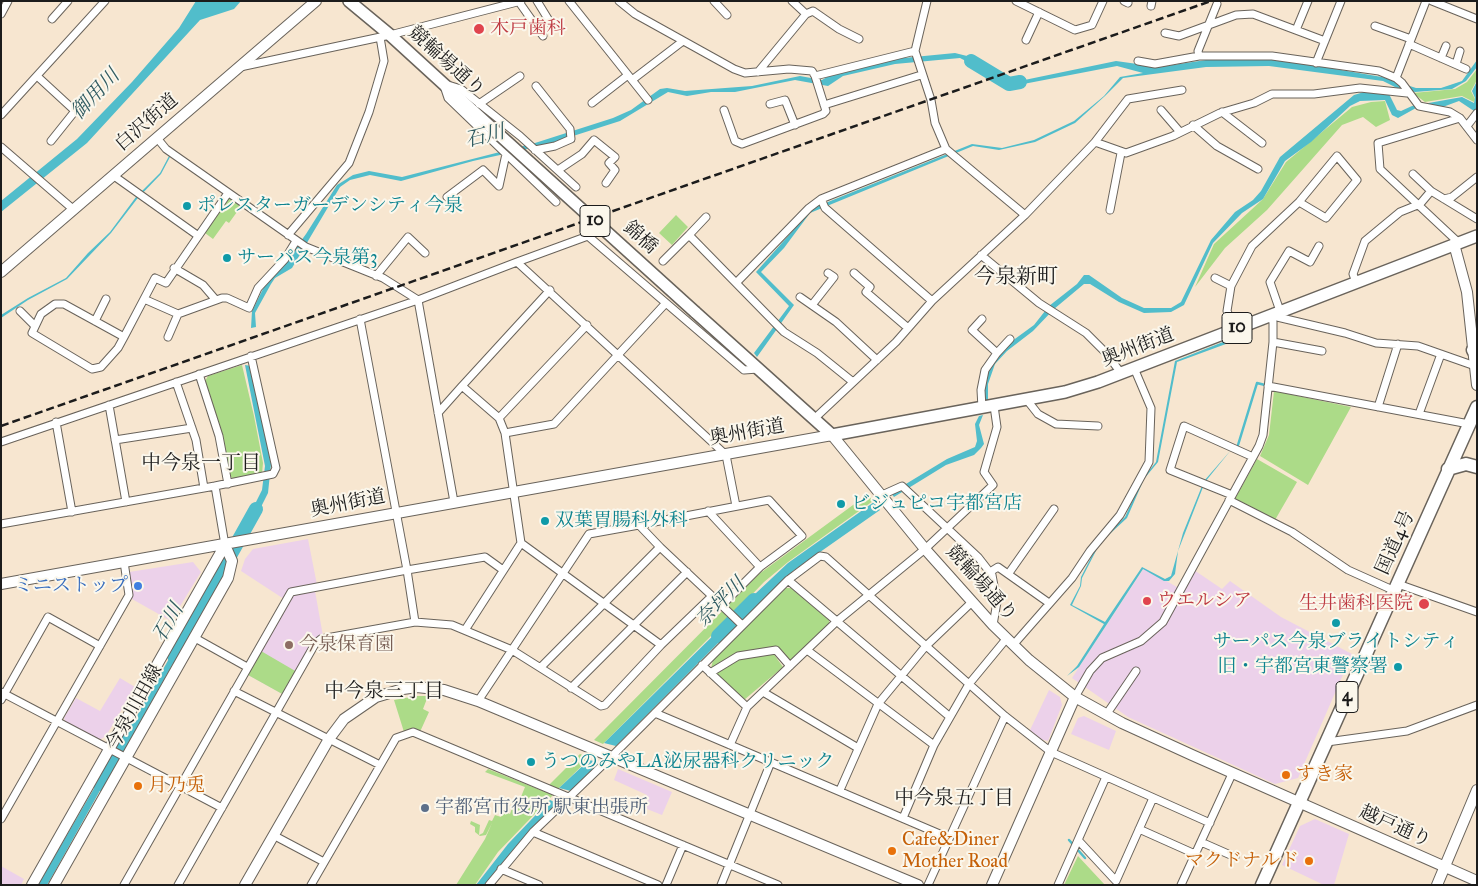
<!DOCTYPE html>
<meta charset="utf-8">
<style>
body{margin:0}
#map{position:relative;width:1478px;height:886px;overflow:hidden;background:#f7e6d0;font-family:"IM FELL Great Primer",serif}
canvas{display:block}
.frame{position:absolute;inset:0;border:2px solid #1c1c1c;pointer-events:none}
</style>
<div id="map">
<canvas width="1478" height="886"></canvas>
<div class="frame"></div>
</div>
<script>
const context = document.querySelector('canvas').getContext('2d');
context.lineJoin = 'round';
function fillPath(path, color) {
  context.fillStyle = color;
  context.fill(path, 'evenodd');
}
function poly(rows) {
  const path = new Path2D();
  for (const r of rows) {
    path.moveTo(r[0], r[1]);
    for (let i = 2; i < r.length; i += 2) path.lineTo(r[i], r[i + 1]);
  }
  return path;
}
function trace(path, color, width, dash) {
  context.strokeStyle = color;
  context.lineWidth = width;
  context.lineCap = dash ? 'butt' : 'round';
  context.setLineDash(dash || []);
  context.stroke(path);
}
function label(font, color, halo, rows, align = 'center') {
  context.font = font + ' "IM FELL Great Primer","Noto Serif JP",serif';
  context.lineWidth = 4;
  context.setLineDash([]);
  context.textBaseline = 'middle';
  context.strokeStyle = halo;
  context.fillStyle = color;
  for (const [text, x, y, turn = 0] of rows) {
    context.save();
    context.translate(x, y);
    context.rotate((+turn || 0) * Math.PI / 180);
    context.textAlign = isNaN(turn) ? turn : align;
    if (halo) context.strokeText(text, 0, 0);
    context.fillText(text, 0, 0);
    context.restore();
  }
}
fillPath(poly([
 [308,539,317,585,284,599,241,571,245,559,253,549],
 [193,562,201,572,171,621,132,599,129,572],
 [1144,568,1182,590,1194,570,1222,589,1230,581,1281,617,1352,654,1298,778,1275,784,1128,717,1072,678],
 [315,591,323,636,284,695,248,675,293,594],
 [120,678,135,687,106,736,99,740,66,723,64,718,76,698,100,711],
 [1049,690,1060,697,1062,705,1048,741,1040,739,1030,730],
 [1084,716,1116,731,1109,750,1071,734,1078,718],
 [618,769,672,792,662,815,642,807,647,795,614,780],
 [1315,819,1349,834,1334,885,1324,885,1282,865,1300,826],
 [1,866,24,879,21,885,1,885]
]), '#ecd1ea');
fillPath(poly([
 [1477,69,1477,80,1471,91,1475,99,1474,102,1462,96,1425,102,1413,93,1455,89,1467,82],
 [1385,101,1390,120,1376,127,1363,117,1342,125,1267,210,1225,248,1195,287,1214,244,1263,199,1286,162,1352,107,1371,102],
 [231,197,242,205,229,223,226,221,213,239,205,233,229,198],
 [676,215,688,227,672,245,659,233],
 [242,365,254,416,263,463,262,474,234,479,229,476,224,443,205,381,208,376],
 [1274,391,1351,407,1308,485,1260,456,1269,435],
 [1257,459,1297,482,1275,520,1235,499],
 [868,494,873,501,788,562,764,582,737,610,745,618,735,627,727,620,603,744,594,740,759,574],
 [786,588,791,588,829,620,829,626,791,662,777,647,737,654,711,668,713,660],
 [261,651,297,672,284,695,248,675],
 [773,653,783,667,744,700,714,673,741,658],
 [416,696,428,696,423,709,429,712,419,734,404,732,394,700],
 [580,754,590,758,558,789,549,785],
 [488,769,553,795,498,852,475,885,456,885,485,839,492,823,486,835,480,836,475,832,475,827,470,824,471,821,480,825,479,835,483,833,489,820,492,821,495,815,501,817,504,811,510,814,512,808,516,809,525,787,485,772],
 [1078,856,1105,885,1064,885]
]), '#acdb88');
fillPath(poly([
 [196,1,241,1,234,9,200,20,87,143,1,212,1,201,77,139,132,82,179,28],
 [955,53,967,56,989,69,985,71,960,58,895,64,843,76,828,86,795,80,735,92,711,92,687,96,668,92,620,121,545,145,473,161,401,181,370,175,350,180,340,187,292,268,275,278,271,284,255,313,256,327,251,328,252,311,264,287,285,263,306,234,337,185,353,175,369,171,402,177,535,143,613,118,631,110,660,89,667,88,685,91,752,86,800,76,822,80,835,72,883,60],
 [1206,60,1283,60,1382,77,1416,88,1441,88,1462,81,1477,60,1477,67,1466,81,1452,89,1415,92,1397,88,1383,81,1269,66,1206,67,1123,78,1105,96,1075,123,1035,142,999,150,973,146,810,213,784,248,761,272,794,305,757,357,754,353,789,306,756,272,813,208,972,144,1002,148,1034,140,1074,121,1104,96,1120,77,1143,73,1117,66,1013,86,1000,81,1010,83,1116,61,1159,67],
 [1477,81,1477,108,1474,111,1459,101,1440,108,1416,108,1398,118,1392,115,1385,100,1360,101,1350,106,1311,142,1285,161,1263,199,1242,213,1213,243,1184,305,1171,312,1144,313,1119,302,1090,284,1084,284,1054,309,1033,331,1007,351,995,364,988,384,988,401,984,401,984,384,990,365,1008,344,1034,325,1049,306,1077,284,1084,275,1089,275,1122,298,1144,308,1171,308,1181,302,1211,240,1235,212,1253,200,1261,191,1280,157,1354,95,1364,92,1389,94,1397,110,1401,111,1412,106,1462,97,1474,103,1475,98,1472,91],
 [169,156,170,157,161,174,137,199,111,233,67,279,28,300,1,318,1,315,28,298,66,278,88,253,110,232,136,197,160,173],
 [1233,338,1234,341,1177,362,1158,462,1144,479,1127,518,1100,543,1082,578,1081,586,1072,605,1105,622,1142,567,1165,579,1171,576,1183,533,1204,481,1231,450,1205,482,1178,551,1175,574,1169,581,1164,581,1143,569,1079,667,1067,676,1077,666,1104,624,1070,605,1080,586,1081,577,1099,542,1125,517,1143,478,1156,462,1175,361],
 [245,365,251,366,271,464,268,493,251,527,245,524,262,490,265,466],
 [983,415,979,425,984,444,981,448,974,455,946,465,894,497,891,493,947,459,975,447,977,441,975,424,979,416],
 [874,502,880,510,793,571,745,617,738,610,788,563],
 [728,621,734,627,616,746,604,743],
 [180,639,185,642,129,742,124,739],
 [589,760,594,761,596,768,571,791,559,788],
 [107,766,112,769,54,873,47,885,38,885],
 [550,800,559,804,517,845,486,885,476,885,508,844]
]), '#51bdcb');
trace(poly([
 [1238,445,1257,383,1265,385,1266,382],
 [1069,840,1085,858]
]), '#51bdcb', 2.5);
trace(poly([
 [971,61,1009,84,1020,82],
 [718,636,754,600],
 [174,656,256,509],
 [100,784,134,725]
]), '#51bdcb', 14);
const street = poly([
 [537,1,553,27],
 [569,1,648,100],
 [619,1,635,14,734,69,745,73,789,69,812,71,815,76,826,111,823,114,742,144,735,141,724,110],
 [714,1,727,15],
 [1016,1,1075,30,1092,25,1103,1],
 [1124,1,1128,3],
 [1432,1,1477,19],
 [519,2,543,36],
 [1151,6,1152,1],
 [1,14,8,1],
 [806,14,813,11,839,29,859,39],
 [52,19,68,1],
 [1375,26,1411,39],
 [1296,30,1308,1],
 [1165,33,1179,36,1236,15,1253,14,1325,41],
 [1026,40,1039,12],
 [1409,44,1466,69],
 [1199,56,1198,51,1217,4],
 [1441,58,1446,46],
 [1138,61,1155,64,1199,56,1272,56,1379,71,1396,78,1402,83,1419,106,1450,112,1460,118,1477,140],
 [1316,63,1341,1],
 [1456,64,1460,51],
 [240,67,390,35,521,1],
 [758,72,806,14,792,1],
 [37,76,75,111,51,141],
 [815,76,915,51],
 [1396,78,1426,1],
 [632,80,683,41],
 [448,85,461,89,520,136,576,187],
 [444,86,448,98,556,202],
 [592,103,628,75],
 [479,104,520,76],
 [770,104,785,100,795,125],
 [824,105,921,75],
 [1161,110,1180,132],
 [1222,112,1262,143],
 [1,115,105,1],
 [1193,125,1217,146,1258,169],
 [1467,126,1477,113],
 [157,138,166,149,306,247,383,278,418,300,454,502],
 [1095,142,1128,99,1182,90],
 [1,147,74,210],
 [535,150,555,146,571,139,570,129,536,86],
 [558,170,582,154,594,140,615,157,609,163,615,170,606,183],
 [1413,174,1431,191,1477,219],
 [114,176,197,235],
 [447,197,483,170,499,186,506,154],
 [821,199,825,208,932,301],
 [1444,199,1452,197,1477,177],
 [1110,210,1121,153],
 [1025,215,1095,142,1126,153,1173,136,1220,113,1254,103,1272,94,1314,94,1360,88,1407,93],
 [288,235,349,163,369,112,384,61,380,37],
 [689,235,706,217],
 [1459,243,1380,169,1378,143,1460,118],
 [981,255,1039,303,1086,333,1106,353,1121,373],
 [663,261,689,235,784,332,817,353,853,382],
 [517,262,588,236,744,370,758,369],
 [174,268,203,285,215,299],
 [854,273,870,287,866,292,908,328],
 [376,276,408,237,425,253],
 [1215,278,1231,286],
 [1356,282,1353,274,1365,241,1400,212,1420,204,1431,191],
 [736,283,809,208,821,199,946,149],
 [800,297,836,322,877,360],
 [144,299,178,314,222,298,227,298,249,308,258,288,285,259,296,241],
 [812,305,834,277,828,273],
 [20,311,35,326],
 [1280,311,1270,282,1289,251,1310,262,1319,246],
 [1273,316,1345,333,1376,343,1418,346,1475,366],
 [982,319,972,330,997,353],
 [95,321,106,299],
 [1235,329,1227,311,1231,286,1252,246,1299,202,1337,156,1357,180,1326,218,1299,202],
 [124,337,64,304,55,304,41,314,32,333,92,369,101,367,118,348,124,337,155,278,166,283,228,193],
 [168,337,178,314],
 [1273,342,1322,351],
 [199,374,219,436,228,484],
 [176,382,196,440,204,488],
 [462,386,550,290],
 [1268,386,1469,424],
 [1027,400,1038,414,1056,424,1098,426],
 [109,405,126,502],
 [1378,407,1398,344],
 [982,408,981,390,985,370,997,353,1010,339],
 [438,413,462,386,499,418,505,433,521,543,661,645],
 [1419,414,1441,354],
 [499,418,587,325],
 [814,419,896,342,932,301,1025,215,946,149,935,123,931,100,915,51,927,1],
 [56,422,72,512],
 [505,433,554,424,665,304],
 [115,440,192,428],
 [1,442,418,300,517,262,726,455,736,506],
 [882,495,902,486,978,557,992,575,997,602,993,625],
 [1232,495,1170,470,1184,426,1253,457],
 [1229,500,1292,532,1348,570,1395,591],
 [708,511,760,567],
 [1,524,215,486],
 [639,525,769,500,802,536,760,567,722,605],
 [225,545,215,486,273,474,276,468,251,356],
 [990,572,998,567,1049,603],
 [1009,573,1054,509],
 [788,580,950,717],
 [1398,584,1477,612],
 [712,596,742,625],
 [415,622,407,570,485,557,503,570],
 [465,630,521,543],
 [195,638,247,667],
 [1014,644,1072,578,1090,551,1120,515,1149,462,1151,408,1134,368],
 [807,650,934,745,969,684,1007,638],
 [702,665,747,707],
 [710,673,738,656,776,650,790,666],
 [571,688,687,572],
 [234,691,380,765],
 [1,692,222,808],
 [763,692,858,748],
 [1075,697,1090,671,1102,658,1141,641,1163,622,1259,446,1263,435,1273,342,1273,322,1270,315],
 [1,700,48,617,100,646],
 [478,701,589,534,639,525,660,547],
 [655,713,949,838],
 [1106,715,1136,671],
 [1327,742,1407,731,1477,705],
 [730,745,747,707,836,622,925,549,993,485,984,472,997,427,994,406],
 [840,790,878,704,925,647,972,602],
 [903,818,934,745],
 [1,819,129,595,124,562],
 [1139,829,1195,854],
 [533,832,658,885],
 [273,835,324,862],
 [1078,840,1116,881,1153,798],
 [1201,842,1235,857],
 [501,869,539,885],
 [124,885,291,592,407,570,360,319],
 [178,885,315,644,321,639,415,622,452,625,512,650,601,706,605,705,661,645,712,596,660,547,541,667],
 [311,885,396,738,413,732,778,885],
 [489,885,533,832,611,757,788,580,820,556,826,557,1005,716,1051,752,1210,823],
 [666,885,683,845],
 [721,885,771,762],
 [928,885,1005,716],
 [1058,885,1106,777],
 [1181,885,1232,774]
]);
const secondary = poly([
 [1454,244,1467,292,1477,385],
 [1,272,316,1],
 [1,584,832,435,925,549,993,625,1029,660,1075,697,1122,723,1192,755,1477,881],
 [32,885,225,545],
 [54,885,228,578,232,561,225,545],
 [245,885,329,739,344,719,376,697,403,689,417,687,444,690,478,701,918,885],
 [992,885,1075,697],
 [1437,885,1477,790]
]);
const primary = poly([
 [349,1,390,35,494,130],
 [695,312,832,435,1065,392,1098,382,1477,236]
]);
const highway = poly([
 [1473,350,1477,356],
 [1448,469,1466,464,1477,467],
 [1262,885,1477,407]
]);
trace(street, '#69635b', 9);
trace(secondary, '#69635b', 12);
trace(primary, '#69635b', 14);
trace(highway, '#69635b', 15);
trace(street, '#fff', 7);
trace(secondary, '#fff', 10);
trace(primary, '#fff', 11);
trace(highway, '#fff', 12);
trace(poly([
 [1,426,1211,1]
]), '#1c1c1c', 2.5, [8, 4]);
const primaryBridge = poly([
 [494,130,695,312]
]);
trace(primaryBridge, '#69635b', 14, []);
trace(primaryBridge, '#fff', 11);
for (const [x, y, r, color] of [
 [479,29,6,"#e0444e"],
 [187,206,5,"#0f9aa8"],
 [227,258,5,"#0f9aa8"],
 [841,504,5,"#0f9aa8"],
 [545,521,5,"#0f9aa8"],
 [138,586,5,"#3f7fe0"],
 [1147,601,5,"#e0444e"],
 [1424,604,6,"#e0444e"],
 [1336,623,5,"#0f9aa8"],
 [289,645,5,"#8d6e63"],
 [1398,667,5,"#0f9aa8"],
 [531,762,5,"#0f9aa8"],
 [1286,775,5,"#e8710a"],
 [138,786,5,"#e8710a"],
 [425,808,5,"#5c6f8a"],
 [892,851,5,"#e8710a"],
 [1309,861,5,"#e8710a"]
]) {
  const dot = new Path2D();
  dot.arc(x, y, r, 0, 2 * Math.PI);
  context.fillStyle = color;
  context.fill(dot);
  trace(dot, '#fbf7ec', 2);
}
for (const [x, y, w] of [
 [595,221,30],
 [1237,328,30],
 [1347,697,22]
]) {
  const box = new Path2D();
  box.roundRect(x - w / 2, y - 15.5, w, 31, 4);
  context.fillStyle = '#fbf7ec';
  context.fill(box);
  trace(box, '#1c1c1c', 1);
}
label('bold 18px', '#1c1c1c', null, [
 ["10",595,221],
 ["10",1237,328],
 ["4",1347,697]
]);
label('19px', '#be3a42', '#fbf7ec', [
 ["木戸歯科",490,29],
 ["ウエルシア",1157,601],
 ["生井歯科医院",1413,604,"right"]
], 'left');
label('19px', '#1c1c1c', '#fbf7ec', [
 ["競輪場通り",446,62,42],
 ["白沢街道",147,123,-41],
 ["錦橋",640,238,42],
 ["奥州街道",1138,348,-21],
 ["奥州街道",747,433,-10],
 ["奥州街道",348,504,-11],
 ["国道4号",1396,543,-66],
 ["競輪場通り",981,584,48],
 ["今泉川田線",135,708,-61],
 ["越戸通り",1395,827,24]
]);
label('19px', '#0d838f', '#fbf7ec', [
 ["ポレスターガーデンシティ今泉",197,206],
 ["サーパス今泉第3",237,258],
 ["ビジュピコ宇都宮店",851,504],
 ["双葉胃腸科外科",555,521],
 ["サーパス今泉ブライトシティ",1336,642,"center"],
 ["旧・宇都宮東警察署",1388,667,"right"],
 ["うつのみやLA泌尿器科クリニック",541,762]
], 'left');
label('19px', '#366cbe', '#fbf7ec', [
 ["ミニストップ",128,586]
], 'right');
label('19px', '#785e54', '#fbf7ec', [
 ["今泉保育園",299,645]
], 'left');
label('19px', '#c56008', '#fbf7ec', [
 ["すき家",1296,775],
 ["月乃兎",148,786],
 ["Cafe&Diner",902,840],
 ["Mother Road",902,862],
 ["マクドナルド",1299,861,"right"]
], 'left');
label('19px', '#4e5e75', '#fbf7ec', [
 ["宇都宮市役所 駅東出張所",435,808]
], 'left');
label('italic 20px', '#315c62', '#fbf7ec', [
 ["御用川",96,95,-47],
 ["石川",485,137,-14],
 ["奈坪川",721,603,-45],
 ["石川",169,623,-60]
]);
label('20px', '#1c1c1c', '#fbf7ec', [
 ["中今泉一丁目",201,464],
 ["中今泉三丁目",384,692],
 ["中今泉五丁目",954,799]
]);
label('21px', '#1c1c1c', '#fbf7ec', [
 ["今泉新町",1016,278]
]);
</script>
